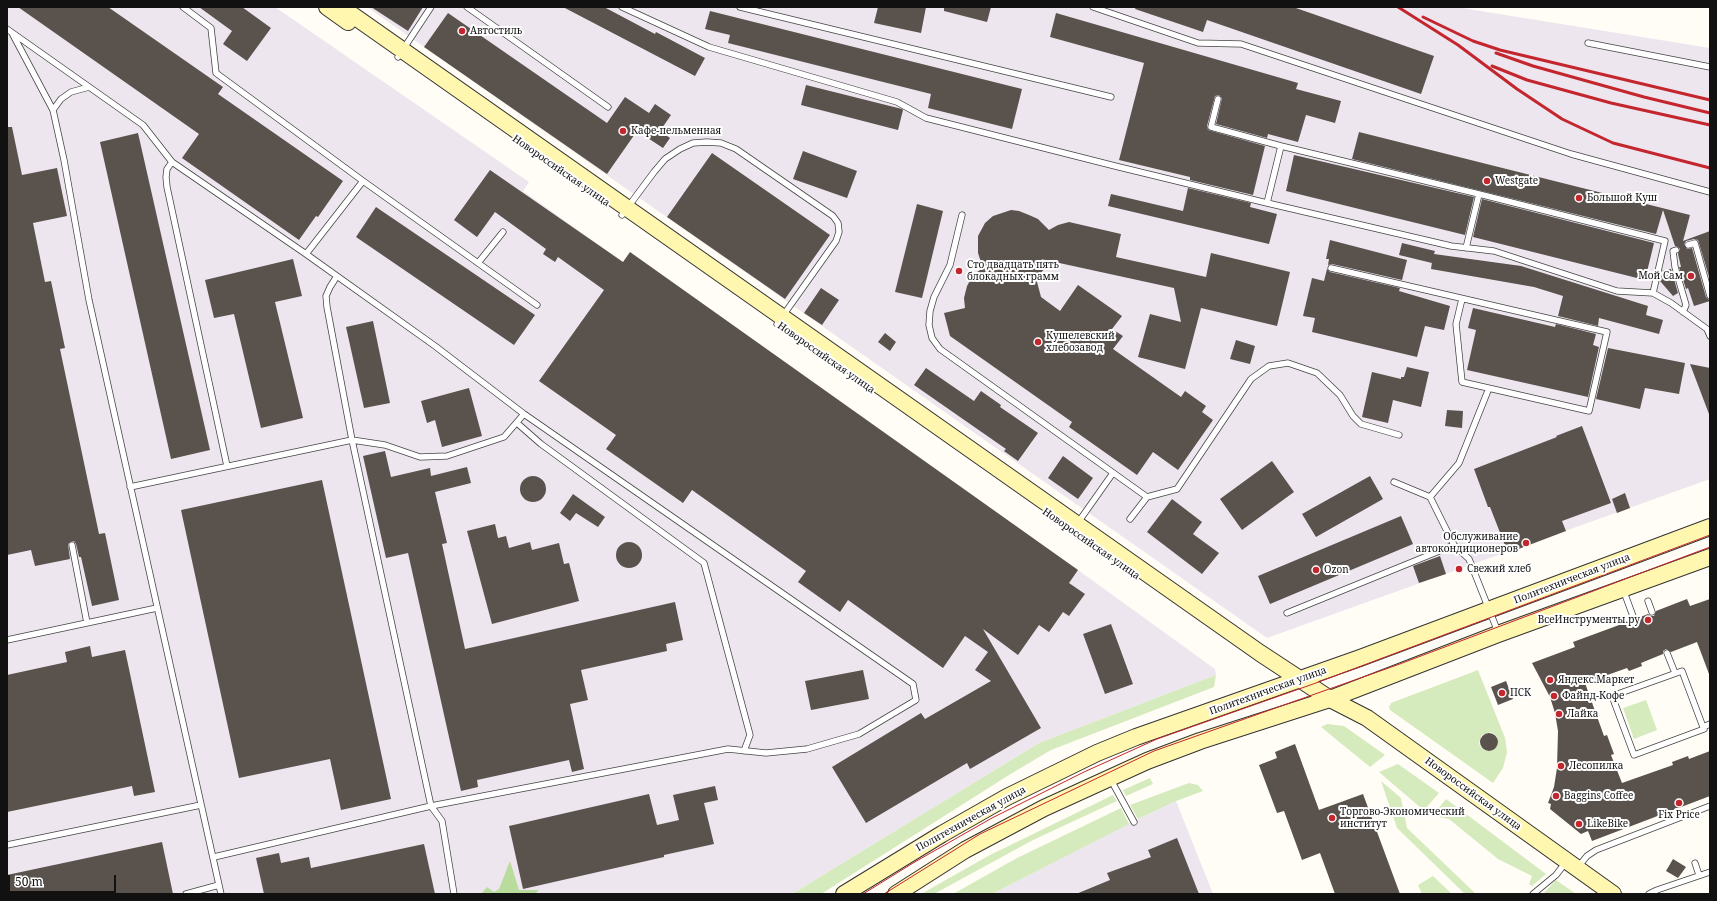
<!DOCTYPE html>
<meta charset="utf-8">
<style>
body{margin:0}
#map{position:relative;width:1717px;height:901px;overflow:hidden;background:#fffdf5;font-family:"Noto Serif",serif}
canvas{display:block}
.frame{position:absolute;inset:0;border:8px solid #111;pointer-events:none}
.scale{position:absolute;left:8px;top:875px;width:108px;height:18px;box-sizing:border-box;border:2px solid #111;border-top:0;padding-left:5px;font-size:12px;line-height:14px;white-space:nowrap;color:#111;-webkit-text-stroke:3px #fff;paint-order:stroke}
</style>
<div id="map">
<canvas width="1717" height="901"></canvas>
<div class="frame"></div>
<div class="scale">50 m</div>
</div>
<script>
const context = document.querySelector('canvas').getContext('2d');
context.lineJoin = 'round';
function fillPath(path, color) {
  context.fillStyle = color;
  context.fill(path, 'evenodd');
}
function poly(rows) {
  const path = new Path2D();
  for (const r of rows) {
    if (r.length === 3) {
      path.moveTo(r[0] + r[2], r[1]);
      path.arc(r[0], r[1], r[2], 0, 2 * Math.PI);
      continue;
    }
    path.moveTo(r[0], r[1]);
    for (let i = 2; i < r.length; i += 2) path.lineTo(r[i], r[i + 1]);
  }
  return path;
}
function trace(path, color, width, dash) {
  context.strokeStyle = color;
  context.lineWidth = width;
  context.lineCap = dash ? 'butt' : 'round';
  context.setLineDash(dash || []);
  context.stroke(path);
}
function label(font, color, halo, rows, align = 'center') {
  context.font = font + ' "Noto Serif",serif';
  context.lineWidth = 4;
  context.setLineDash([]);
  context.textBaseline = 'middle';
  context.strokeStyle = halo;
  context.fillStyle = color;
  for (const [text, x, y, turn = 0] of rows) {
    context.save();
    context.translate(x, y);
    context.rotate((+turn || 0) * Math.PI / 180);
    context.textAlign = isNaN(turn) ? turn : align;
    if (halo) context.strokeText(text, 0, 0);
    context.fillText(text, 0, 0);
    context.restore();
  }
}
fillPath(poly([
 [7,7,275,7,529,182,523,191,623,262,1078,570,1215,669,1216,675,1039,743,792,894,7,894],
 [367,7,1456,7,1710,48,1710,479,1267,638],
 [1176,801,1213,894,992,894,1138,819]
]), '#eee6ef');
fillPath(poly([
 [1478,670,1505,738,1507,752,1503,768,1493,783,1390,710,1389,707,1391,703],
 [1491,732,1495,735,1498,739,1498,745,1491,751,1486,751,1482,748,1479,744,1480,739,1482,735],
 [1216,675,1214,687,1051,750,1009,775,821,894,792,894,1039,743],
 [1646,700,1657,730,1634,739,1623,708],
 [1327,724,1344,726,1385,755,1370,767,1321,727],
 [1398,764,1439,793,1425,809,1421,808,1379,772],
 [1150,778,1153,784,1126,796,1123,790],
 [1381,781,1401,798,1407,828,1476,894,1465,894,1397,828],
 [1189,783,1198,785,1203,791,1176,801,1138,819,1130,805],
 [1113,795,1117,801,1033,840,934,894,921,894,990,855],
 [1446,799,1546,874,1532,886,1529,884,1532,876,1498,859,1449,819,1439,817,1437,810],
 [1121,808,1129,824,992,894,953,894,1017,858],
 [1433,876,1452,894,1422,894,1418,885],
 [1556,880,1576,894,1543,894]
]), '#d5ebbd');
fillPath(poly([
 [510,861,519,890,539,890,535,894,481,894,487,887,494,892,499,889]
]), '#b9dc9c');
fillPath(poly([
 [18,7,108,7,223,87,218,94,343,181,318,217,316,216,299,240,182,158,199,134],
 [199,7,242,7,271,28,247,61,223,44,232,31],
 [371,7,423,7,408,31],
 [563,7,604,7,655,34,656,32,705,58,695,76],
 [878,7,926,7,921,33,874,23],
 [944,7,991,7,987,22,944,11],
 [1136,7,1293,7,1434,56,1421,94,1207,20,1203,32,1135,9],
 [710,11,1022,89,1012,129,928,108,931,94,728,43,730,35,705,29],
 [448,13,607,123,625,97,649,113,655,104,671,115,660,131,670,138,663,148,637,131,607,174,424,47],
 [1056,13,1298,83,1296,89,1341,101,1335,123,1306,115,1298,142,1268,134,1267,138,1216,124,1222,98,1219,95,1215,96,1207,126,1208,130,1265,146,1253,195,1190,180,1190,177,1119,160,1144,63,1050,37],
 [806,85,902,109,903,110,898,130,801,105],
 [7,127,12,127,22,175,57,168,67,216,33,223,45,282,51,281,65,348,60,349,99,534,105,533,119,600,92,606,81,557,79,557,76,544,74,541,70,542,68,544,70,559,35,566,31,550,7,555],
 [1359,132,1690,215,1683,241,1710,231,1710,280,1698,240,1694,239,1686,241,1684,244,1687,249,1692,248,1706,297,1710,301,1694,306,1688,288,1686,289,1679,267,1681,267,1678,254,1680,249,1678,247,1675,246,1663,210,1656,234,1352,159],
 [138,133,210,450,171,459,100,142],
 [803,151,857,171,847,198,793,179],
 [712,153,830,235,785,299,667,217],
 [1294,155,1474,197,1465,235,1286,191],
 [490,170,623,262,630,252,1078,570,1069,583,1085,594,1069,616,1063,612,1049,632,1039,625,1018,655,983,629,1041,728,970,769,967,763,866,823,832,767,921,713,925,719,991,681,975,670,988,652,965,636,943,668,848,600,840,612,798,582,806,571,692,490,683,503,606,449,616,435,539,381,604,290,558,257,555,262,543,254,546,249,495,212,477,237,454,220],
 [1188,188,1251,203,1250,207,1277,214,1269,244,1108,206,1111,194,1183,211],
 [1482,199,1654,243,1645,280,1473,237],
 [917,204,943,211,922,298,895,292],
 [376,207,535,315,514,345,356,237],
 [1011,210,1019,211,1029,215,1038,219,1049,230,1058,225,1069,222,1121,234,1116,257,1206,277,1211,253,1290,272,1277,326,1201,308,1185,369,1138,357,1150,314,1181,322,1174,288,1041,259,1049,264,1036,278,1041,297,1060,311,1078,285,1122,316,1112,329,1123,336,1113,349,1181,397,1185,391,1206,406,1202,412,1213,420,1178,470,1153,452,1137,475,1069,427,1072,422,950,336,944,313,965,308,964,298,967,286,973,275,983,268,978,253,978,236,985,223,993,216],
 [1330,240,1407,260,1402,280,1332,264,1328,265,1329,259,1326,259],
 [1402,243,1435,251,1434,254,1521,266,1648,306,1646,315,1663,320,1659,334,1599,318,1598,326,1558,316,1563,296,1534,287,1431,269,1432,262,1432,263,1399,255],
 [293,259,302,296,275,302,303,418,261,428,234,314,214,318,205,280],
 [1327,269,1330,272,1400,288,1399,291,1450,306,1444,330,1425,326,1417,357,1312,332,1315,318,1303,316,1312,278,1324,281],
 [1671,269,1678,293,1673,296,1660,281,1663,270],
 [821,288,839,300,822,325,804,313],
 [1473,308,1555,327,1556,324,1596,334,1593,345,1599,347,1588,397,1467,370,1476,330,1468,328],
 [373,321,390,403,364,408,346,327],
 [885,333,896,342,890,351,878,342],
 [1236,340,1255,346,1250,364,1230,359],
 [1608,348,1685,363,1679,394,1645,388,1640,409,1596,399],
 [1690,364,1710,368,1710,414,1709,414],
 [1407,367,1429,372,1421,407,1393,400,1388,423,1362,417,1372,372,1401,379,1401,377,1404,377],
 [926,368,974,401,981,391,1001,405,1000,407,1038,433,1018,461,1004,451,1006,449,914,385],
 [469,388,482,436,442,447,435,420,427,423,421,401],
 [1447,410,1463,411,1462,428,1445,426],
 [1582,426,1611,503,1562,521,1566,531,1508,553,1490,507,1488,507,1474,469,1557,437,1556,436],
 [385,451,391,477,430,468,431,476,467,467,471,483,435,492,447,543,442,544,465,649,675,602,683,640,666,644,667,651,581,670,588,700,570,704,584,769,572,772,569,760,477,780,478,787,461,791,408,553,386,558,363,456],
 [1063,456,1093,478,1078,499,1048,478],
 [1272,461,1294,492,1242,530,1220,499],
 [1370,476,1383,499,1316,537,1302,514],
 [533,489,13],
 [322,480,391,799,341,810,330,759,239,778,181,510],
 [1625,493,1630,508,1617,513,1612,499],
 [573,494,605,517,598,527,576,513,570,521,560,513],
 [1172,499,1202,522,1193,534,1219,553,1202,574,1147,532],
 [1401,516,1413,544,1270,604,1258,576],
 [495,524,498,538,506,536,509,548,530,542,532,550,559,543,564,564,569,563,579,601,492,624,467,531],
 [629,555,13],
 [1440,556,1446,574,1419,583,1413,566],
 [1687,599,1690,606,1710,599,1710,674,1709,674,1697,642,1671,652,1666,649,1663,651,1663,654,1641,663,1642,666,1629,671,1627,668,1585,683,1604,736,1607,735,1614,754,1611,755,1622,783,1673,765,1672,762,1688,756,1689,759,1710,751,1710,796,1592,841,1588,831,1581,834,1550,809,1551,804,1548,803,1554,787,1557,768,1558,731,1555,713,1550,697,1532,663,1575,647,1573,642,1630,621,1633,623,1636,623,1638,618,1648,614,1651,616,1654,616,1656,611],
 [1111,624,1133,684,1105,694,1083,634],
 [90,646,92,657,125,650,155,792,134,796,132,786,7,812,7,675,67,662,65,652],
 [863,670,869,699,811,710,805,681],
 [1506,681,1513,699,1498,705,1491,687],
 [1489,742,9],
 [1295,744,1319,810,1363,794,1400,894,1335,894,1320,853,1302,860,1284,811,1277,813,1259,765,1277,758,1275,752],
 [715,786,718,800,704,803,714,844,664,855,664,857,523,889,509,826,649,794,657,825,679,820,673,795],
 [1177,838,1199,894,1076,894,1110,880,1107,873,1151,857,1148,850],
 [162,842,173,894,7,894,7,875],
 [424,844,435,894,264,894,256,858,279,853,281,863,309,857,311,868],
 [1673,859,1686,867,1678,878,1666,871]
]), '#5a524d');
const service = poly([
 [183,7,211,28,216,73,363,181,537,305],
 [467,7,608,107],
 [622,7,709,47,897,102,926,118,1115,166,1267,203,1451,246,1494,251,1617,291,1653,293,1671,303,1707,329,1710,336],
 [740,7,1111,97],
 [1093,7,1198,43,1241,44,1571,154,1710,192],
 [7,29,143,125,172,162,306,254,435,346,524,414,913,684,916,700,859,734,807,749,766,753,728,749,431,806,214,857],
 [12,33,53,110,64,160,89,300,221,894],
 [1588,43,1710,67],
 [398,57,431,7],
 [1218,99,1211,127,1281,146,1267,203],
 [53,110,61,99,71,92,89,87],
 [1281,146,1479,194,1466,248],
 [172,162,167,169,166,177,167,187,227,466],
 [1479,194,1665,241,1653,293],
 [622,215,654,172,665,159,680,149,693,143,707,142,721,143,736,149,833,216,838,223,839,232,836,241,777,324],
 [962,215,950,265,934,297,930,311,929,325,932,338,940,349,1147,497,1177,489,1251,379,1269,366,1288,363,1317,373,1340,395,1353,416,1361,424,1399,435],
 [1688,245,1695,243,1710,296],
 [1676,250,1673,251,1675,267,1686,305,1683,312],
 [306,254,363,181],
 [478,263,503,232],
 [1331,268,1607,332,1589,411,1462,382,1456,324,1462,299],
 [337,276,330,287,326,296,327,307,352,440,431,806,442,821,454,894],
 [517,423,541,444,704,563,750,735,744,751],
 [1394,482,1430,497,1454,545,1469,559,1498,632],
 [130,487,352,440,385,445,420,457,447,456,504,437,524,414],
 [1430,497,1459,463,1489,388],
 [1130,519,1147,497],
 [1072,531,1113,473],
 [72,545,87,623],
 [1623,589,1634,619],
 [1648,601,1652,612],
 [1287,613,1454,545],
 [7,640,157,608],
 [1667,653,1675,673],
 [1703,727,1682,671,1612,696,1634,755,1704,729,1703,727,1710,724],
 [1111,780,1134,822],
 [7,845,201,805],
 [1695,863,1699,875],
 [1578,867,1587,856,1596,850,1710,806],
 [186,894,219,885],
 [1533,894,1556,875,1566,862],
 [1649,894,1657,890,1710,872]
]);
const secondary = poly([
 [327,7,348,22],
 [341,7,1260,653,1330,699,1367,718,1613,894],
 [844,894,942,834,1007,797,1097,753,1136,737,1360,658,1710,527],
 [896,894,965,850,1044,808,1147,761,1200,741,1330,699,1498,634,1710,557]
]);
trace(service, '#444', 7);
trace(secondary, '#333', 18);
trace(service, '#fff', 5.5);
trace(secondary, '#fff6b0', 16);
trace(poly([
 [863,894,913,863,992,818,1084,772,1157,739,1316,683,1710,535],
 [884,894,980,834,1154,751,1397,665,1710,547]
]), '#c4262e', 1);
trace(poly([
 [1398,7,1458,45,1517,89,1562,119,1613,143,1710,168],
 [1423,17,1473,41,1500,50,1710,100],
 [1496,53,1533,66,1644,97,1710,113],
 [1492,66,1527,80,1611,103,1710,125]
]), '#c4262e', 3);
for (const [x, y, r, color] of [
 [462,31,4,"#c4262e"],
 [623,131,4,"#c4262e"],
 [1487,181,4,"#c4262e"],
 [1579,198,4,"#c4262e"],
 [959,271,4,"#c4262e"],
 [1691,276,4,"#c4262e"],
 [1038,342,4,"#c4262e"],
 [1526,543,4,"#c4262e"],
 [1459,569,4,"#c4262e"],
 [1316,570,4,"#c4262e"],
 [1648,620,4,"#c4262e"],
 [1550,680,4,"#c4262e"],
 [1502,693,4,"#c4262e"],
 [1554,696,4,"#c4262e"],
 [1559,714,4,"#c4262e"],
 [1561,766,4,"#c4262e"],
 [1556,796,4,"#c4262e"],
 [1679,803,4,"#c4262e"],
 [1332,818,4,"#c4262e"],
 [1579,824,4,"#c4262e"]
]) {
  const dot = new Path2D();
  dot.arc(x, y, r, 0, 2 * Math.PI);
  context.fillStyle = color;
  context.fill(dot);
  trace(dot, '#fff', 1.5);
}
label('10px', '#111', '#fff', [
 ["Автостиль",470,31],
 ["Кафе-пельменная",631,131],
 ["Westgate",1495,181],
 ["Большой Куш",1587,198],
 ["Сто двадцать пять",967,265],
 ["блокадных грамм",967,277],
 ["Мой Сам",1683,276,"right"],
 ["Кушелевский",1046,336],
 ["хлебозавод",1046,348],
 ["Обслуживание",1518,537,"right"],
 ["автокондиционеров",1518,549,"right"],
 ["Свежий хлеб",1467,569],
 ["Ozon",1324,570],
 ["ВсеИнструменты.ру",1640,620,"right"],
 ["Яндекс.Маркет",1558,680],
 ["ПСК",1510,693],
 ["Файнд-Кофе",1562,696],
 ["Лайка",1567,714],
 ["Лесопилка",1569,766],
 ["Baggins Coffee",1564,796],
 ["Торгово-Экономический",1340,812],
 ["институт",1340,824],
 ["Fix Price",1679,815,"center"],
 ["LikeBike",1587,824]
], 'left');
label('10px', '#111', '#fff', [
 ["Новороссийская улица",561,171,35],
 ["Новороссийская улица",826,358,35],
 ["Новороссийская улица",1091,544,35],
 ["Политехническая улица",1572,579,-21],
 ["Политехническая улица",1268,691,-20],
 ["Новороссийская улица",1473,794,36],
 ["Политехническая улица",971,819,-29]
]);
</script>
